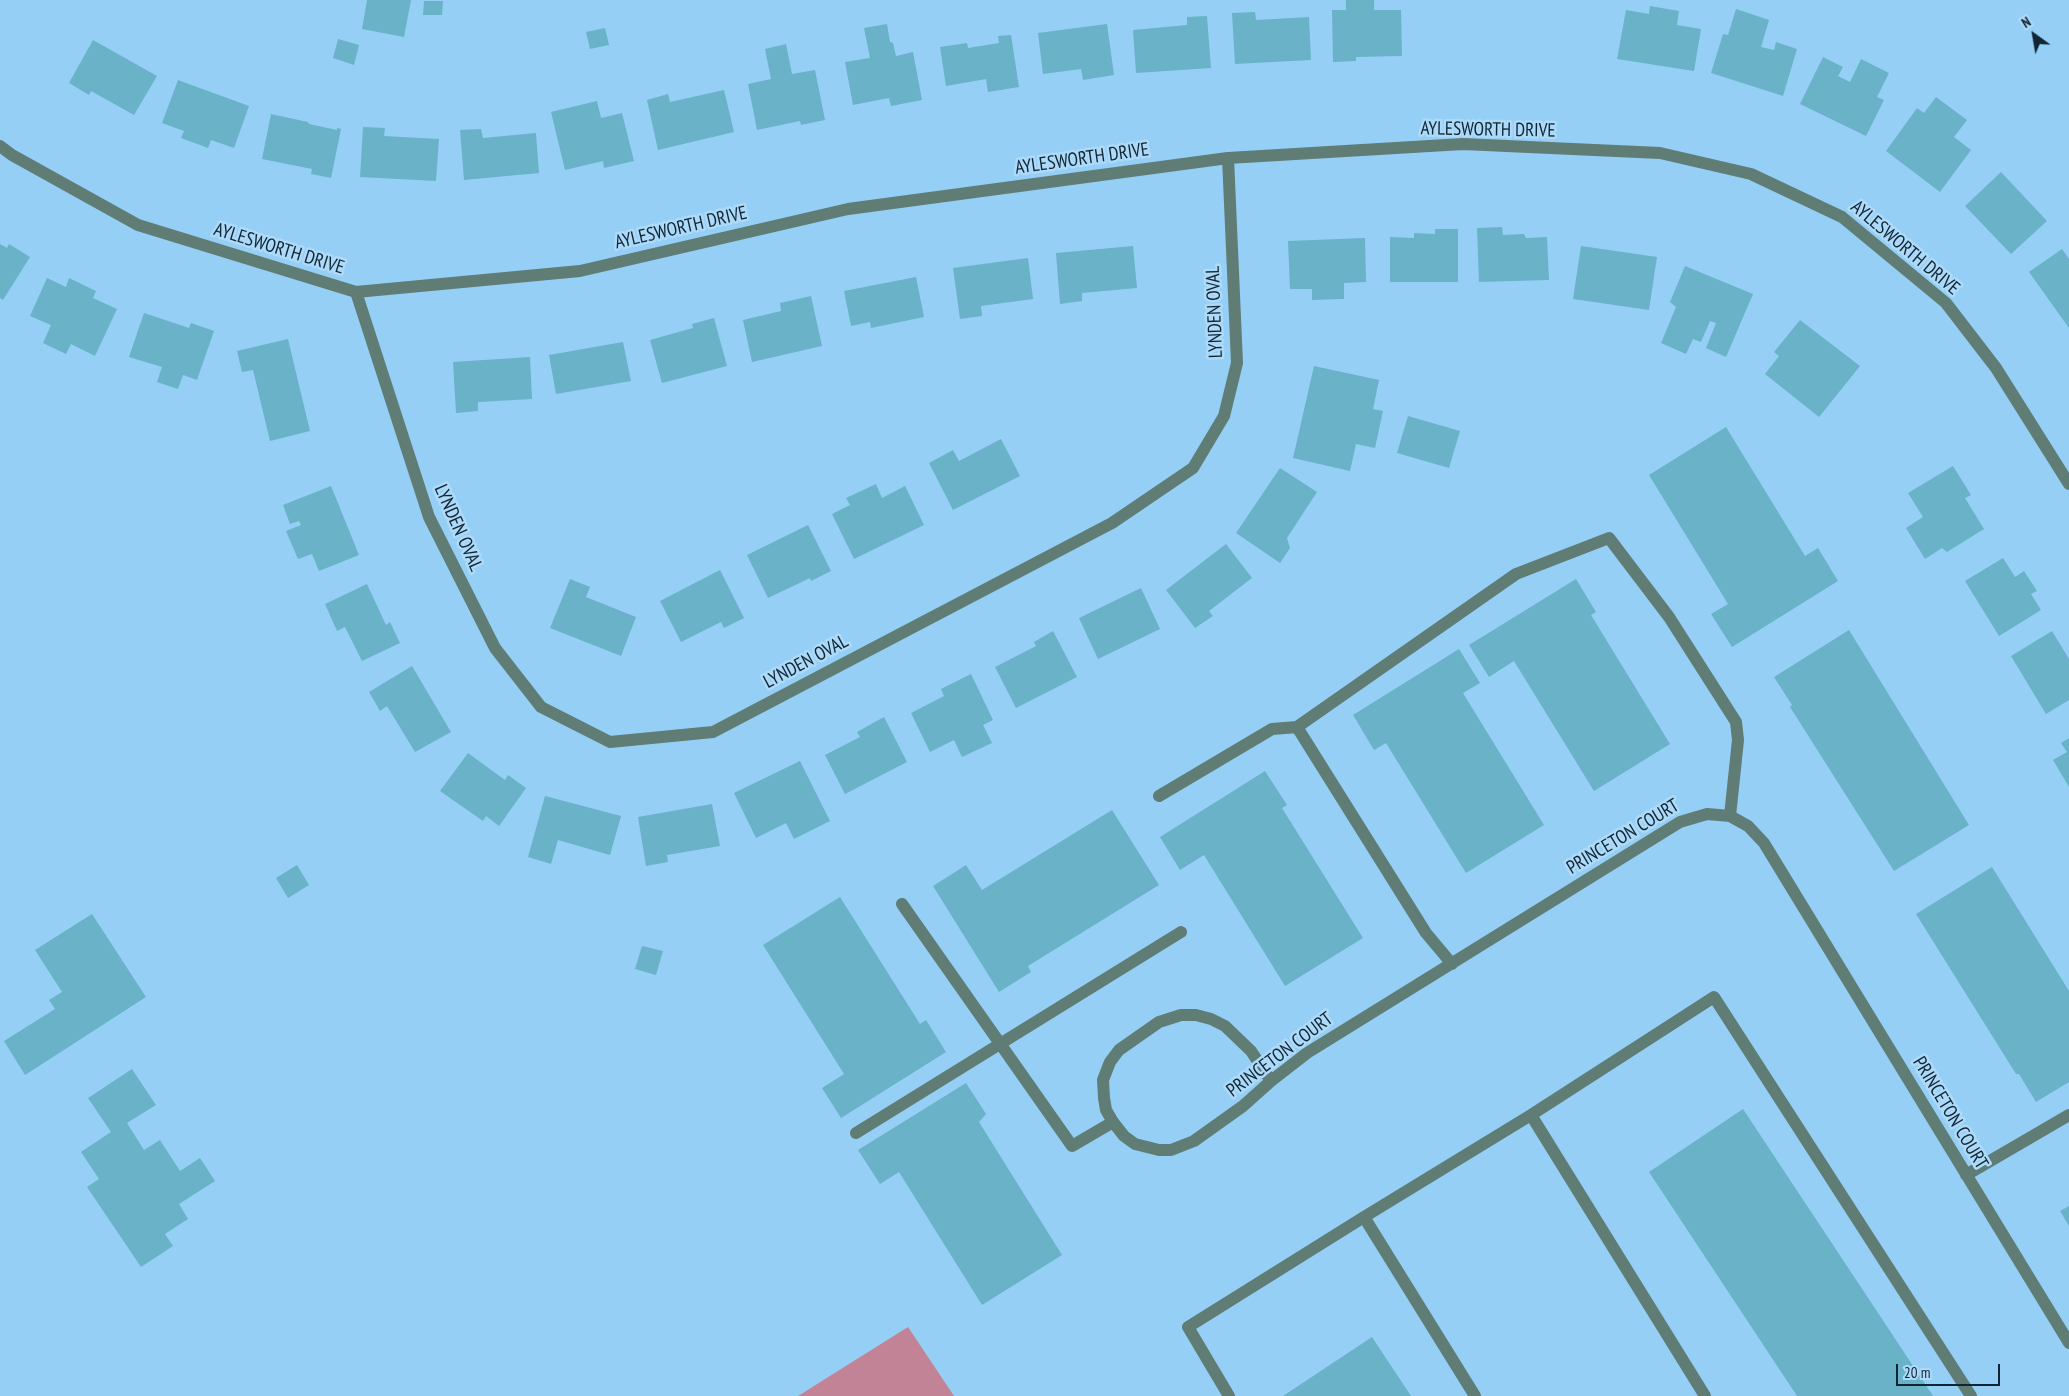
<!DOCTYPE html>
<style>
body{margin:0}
#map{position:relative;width:2069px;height:1396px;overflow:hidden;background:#96cff5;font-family:"PT Sans Narrow",sans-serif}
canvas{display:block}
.north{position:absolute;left:2009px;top:10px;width:50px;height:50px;-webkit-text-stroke:4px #aedaf9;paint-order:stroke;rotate:328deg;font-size:14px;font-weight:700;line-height:20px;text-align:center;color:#102635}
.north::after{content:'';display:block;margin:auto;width:18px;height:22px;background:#102635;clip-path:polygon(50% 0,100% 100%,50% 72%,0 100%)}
.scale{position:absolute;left:1896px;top:1364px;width:104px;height:22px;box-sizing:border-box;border:2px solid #102635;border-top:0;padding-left:6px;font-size:15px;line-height:18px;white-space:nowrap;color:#102635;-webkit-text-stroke:4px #aedaf9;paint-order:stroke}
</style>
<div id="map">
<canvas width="2069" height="1396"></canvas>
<div class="north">N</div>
<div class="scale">20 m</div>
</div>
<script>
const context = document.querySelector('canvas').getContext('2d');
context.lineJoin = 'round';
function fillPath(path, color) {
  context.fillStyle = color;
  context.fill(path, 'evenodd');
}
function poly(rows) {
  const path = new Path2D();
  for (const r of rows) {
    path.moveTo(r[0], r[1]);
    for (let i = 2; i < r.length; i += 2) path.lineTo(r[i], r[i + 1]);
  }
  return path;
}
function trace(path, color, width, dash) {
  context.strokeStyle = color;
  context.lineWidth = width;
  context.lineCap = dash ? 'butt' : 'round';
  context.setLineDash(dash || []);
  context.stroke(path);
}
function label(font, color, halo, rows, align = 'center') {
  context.font = font + ' "PT Sans Narrow",sans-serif';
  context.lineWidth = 5;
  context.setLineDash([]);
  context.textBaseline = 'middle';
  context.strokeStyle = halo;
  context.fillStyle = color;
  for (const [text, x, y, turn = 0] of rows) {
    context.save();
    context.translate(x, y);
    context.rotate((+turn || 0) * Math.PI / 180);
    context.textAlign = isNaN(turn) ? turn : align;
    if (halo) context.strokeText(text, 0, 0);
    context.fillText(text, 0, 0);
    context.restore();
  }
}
fillPath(poly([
 [908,1327,954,1396,798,1396]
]), '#c28397');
fillPath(poly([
 [367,0,411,0,404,37,362,29],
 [1346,0,1374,0,1374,10,1401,10,1402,56,1356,57,1356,61,1333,62,1332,10,1346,10],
 [424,1,443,1,442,15,423,15],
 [1650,6,1679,11,1677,25,1701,29,1694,71,1617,59,1626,10,1649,14],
 [1736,9,1769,20,1761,47,1774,50,1776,42,1797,49,1783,96,1711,73,1723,34,1728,35],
 [1255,12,1256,20,1309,17,1311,60,1235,64,1232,13],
 [1207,16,1211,68,1136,73,1133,30,1187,25,1187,17],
 [887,24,890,42,893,43,896,56,913,52,922,100,891,106,889,98,853,105,845,62,870,58,864,28],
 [1107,24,1114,75,1083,80,1081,69,1043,74,1038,33],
 [605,28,609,45,590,49,586,32],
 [1011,35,1019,87,988,92,986,79,946,86,940,47,967,43,968,48,999,43,998,36],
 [338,39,359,45,354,65,333,58],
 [93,40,157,76,134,115,91,91,89,95,69,83],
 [786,44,792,74,815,70,825,120,801,125,800,121,757,130,748,84,771,79,765,49],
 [1823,57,1843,67,1838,76,1850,82,1861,59,1889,73,1877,97,1884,100,1866,136,1800,104],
 [178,80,249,106,234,148,211,140,208,148,181,138,184,131,162,123],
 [724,90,734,132,658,150,647,100,668,94,670,102],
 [1936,97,1967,120,1954,137,1971,150,1940,192,1886,151,1917,108,1924,113],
 [597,101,601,118,622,113,634,161,604,168,603,161,565,170,551,112],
 [271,114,308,122,309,124,337,130,337,128,341,129,331,178,311,174,312,169,262,159],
 [363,127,385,128,384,136,439,139,436,181,360,177],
 [481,129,483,138,536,133,539,173,464,180,460,130],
 [2001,172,2047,221,2011,254,1965,206],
 [1502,227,1503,235,1524,234,1526,238,1547,237,1549,280,1479,282,1477,228],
 [1435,229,1458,229,1458,282,1390,282,1390,237,1414,238,1414,233,1435,234],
 [1365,238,1366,282,1344,283,1344,299,1312,300,1312,289,1290,289,1288,241],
 [0,244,7,248,9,244,30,257,3,300,0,298],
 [1133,246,1137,288,1082,293,1082,301,1060,304,1056,253],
 [1581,246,1657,257,1649,310,1573,299],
 [2062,249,2069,259,2069,328,2029,272],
 [1028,258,1033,299,981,306,982,316,960,319,953,268],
 [1685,266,1753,294,1726,357,1706,348,1716,323,1710,321,1701,342,1693,339,1686,354,1661,343,1676,307,1670,302],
 [916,277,924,317,871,328,870,322,851,326,844,291],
 [47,278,66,287,69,278,96,291,93,298,117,309,95,356,71,344,66,354,43,343,51,325,30,316],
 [811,296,822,346,752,362,743,320,781,311,780,303],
 [144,313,189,328,191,323,214,331,197,380,183,375,178,389,157,382,162,367,129,357],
 [714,318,727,366,662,383,650,340,693,328,692,324],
 [1800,320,1860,366,1819,417,1765,374,1779,356,1774,352],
 [288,339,310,431,270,441,253,370,242,372,237,351],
 [623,342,631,381,556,394,549,355],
 [530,357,532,399,478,402,478,411,456,413,453,362],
 [1314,366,1379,380,1373,409,1383,411,1375,448,1356,444,1350,471,1293,458],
 [1408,416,1460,431,1449,468,1397,453],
 [1726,427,1805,556,1818,548,1838,581,1732,647,1711,614,1728,604,1649,475],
 [1001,439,1020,476,953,510,929,463,953,450,959,461],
 [1953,466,1971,495,1965,498,1984,529,1947,552,1942,548,1925,559,1906,528,1923,517,1908,493],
 [1280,468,1317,492,1287,538,1290,548,1280,563,1236,533],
 [876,484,882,498,905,486,924,525,854,559,832,514,850,505,846,498],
 [331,486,359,555,319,571,312,554,298,559,286,531,301,525,299,521,290,524,283,505],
 [808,525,831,571,811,581,810,578,768,598,747,555],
 [1226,544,1252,578,1209,611,1213,616,1195,628,1166,590],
 [2003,558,2015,577,2024,571,2037,591,2031,594,2041,610,1999,636,1965,581],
 [720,570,744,618,724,628,721,622,681,642,660,601],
 [570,579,590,587,586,597,636,617,621,656,550,628],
 [1576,579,1596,612,1591,615,1670,744,1594,791,1514,661,1489,677,1469,645],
 [367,584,386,625,390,622,400,643,362,661,345,627,337,631,325,604],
 [1141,588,1160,629,1098,659,1079,618],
 [1849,630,1969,825,1894,871,1790,707,1792,705,1774,677],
 [1053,631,1077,677,1016,708,995,667,1036,646,1034,642],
 [2052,631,2069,659,2069,700,2046,714,2011,656],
 [1459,649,1480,683,1463,693,1544,825,1466,873,1386,743,1374,750,1353,715],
 [412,666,451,732,415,752,387,706,380,711,369,692],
 [971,674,993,720,983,725,992,743,962,757,954,740,930,752,911,713,944,696,941,689],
 [884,717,907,762,845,794,825,755,860,737,857,732],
 [2069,738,2069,787,2053,760,2067,752,2061,743],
 [468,753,505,780,508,775,526,788,499,826,486,816,483,821,440,791],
 [800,761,830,821,794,839,786,823,756,838,734,793],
 [1265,771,1287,805,1282,808,1363,938,1285,986,1204,855,1180,870,1160,837],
 [545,796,621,816,610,855,558,840,551,864,528,857],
 [712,804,720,846,667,855,668,862,646,866,638,817],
 [1112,810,1159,885,1028,966,1031,972,999,992,933,886,966,865,982,890],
 [297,865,309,885,288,898,276,878],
 [1992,867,2069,991,2069,1082,2036,1102,2019,1074,2016,1074,1916,914],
 [840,897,920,1024,926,1020,946,1052,841,1118,822,1088,844,1074,763,945],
 [92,914,146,997,25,1075,4,1041,55,1009,49,1000,62,992,35,950],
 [642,946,663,951,656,975,635,969],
 [132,1069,156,1105,127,1123,144,1150,160,1140,180,1171,200,1158,215,1181,179,1204,188,1219,165,1234,173,1246,141,1267,87,1187,99,1179,81,1152,111,1132,88,1098],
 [966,1083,986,1114,979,1122,1062,1255,982,1305,899,1172,880,1184,858,1150],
 [1743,1109,1933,1396,1797,1396,1649,1172],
 [2069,1206,2069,1226,2060,1211],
 [1372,1337,1411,1396,1283,1396]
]), '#69b2c8');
trace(poly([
 [0,146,12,155,138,225,356,292,580,271,848,209,1228,158,1463,144,1660,153,1751,174,1842,217,1946,303,1996,368,2069,484],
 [356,292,429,517,495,648,541,707,610,742,713,732,1112,523,1193,468,1224,416,1237,363,1228,158],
 [1159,796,1272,729,1297,727],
 [902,904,1072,1146,1113,1122],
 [1452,964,1426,933,1297,727,1516,574,1609,538,1669,617,1736,722,1738,740,1730,816],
 [1271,1081,1251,1051,1225,1026,1211,1019,1196,1015,1181,1015,1159,1022,1119,1050,1110,1062,1103,1080,1104,1098,1106,1110,1113,1122,1124,1136,1135,1144,1159,1150,1171,1150,1194,1141,1243,1106,1271,1081,1307,1053,1680,822,1707,814,1730,816,1748,826,1764,843,2069,1343],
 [1531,1115,1714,997,1971,1396],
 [856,1133,1181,932],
 [1966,1175,2069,1115],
 [1229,1396,1188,1327,1364,1217],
 [1475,1396,1364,1217,1531,1115,1705,1396]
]), '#5f7c75', 12);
label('19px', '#102635', '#aedaf9', [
 ["AYLESWORTH DRIVE",1488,130,1],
 ["AYLESWORTH DRIVE",1082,159,-8],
 ["AYLESWORTH DRIVE",681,228,-13],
 ["AYLESWORTH DRIVE",1905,248,40],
 ["AYLESWORTH DRIVE",279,249,17],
 ["LYNDEN OVAL",1215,312,-92],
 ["LYNDEN OVAL",458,528,66],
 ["LYNDEN OVAL",806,662,-28],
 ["PRINCETON COURT",1623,837,-31],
 ["PRINCETON COURT",1280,1055,-37],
 ["PRINCETON COURT",1950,1113,59]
]);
</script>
